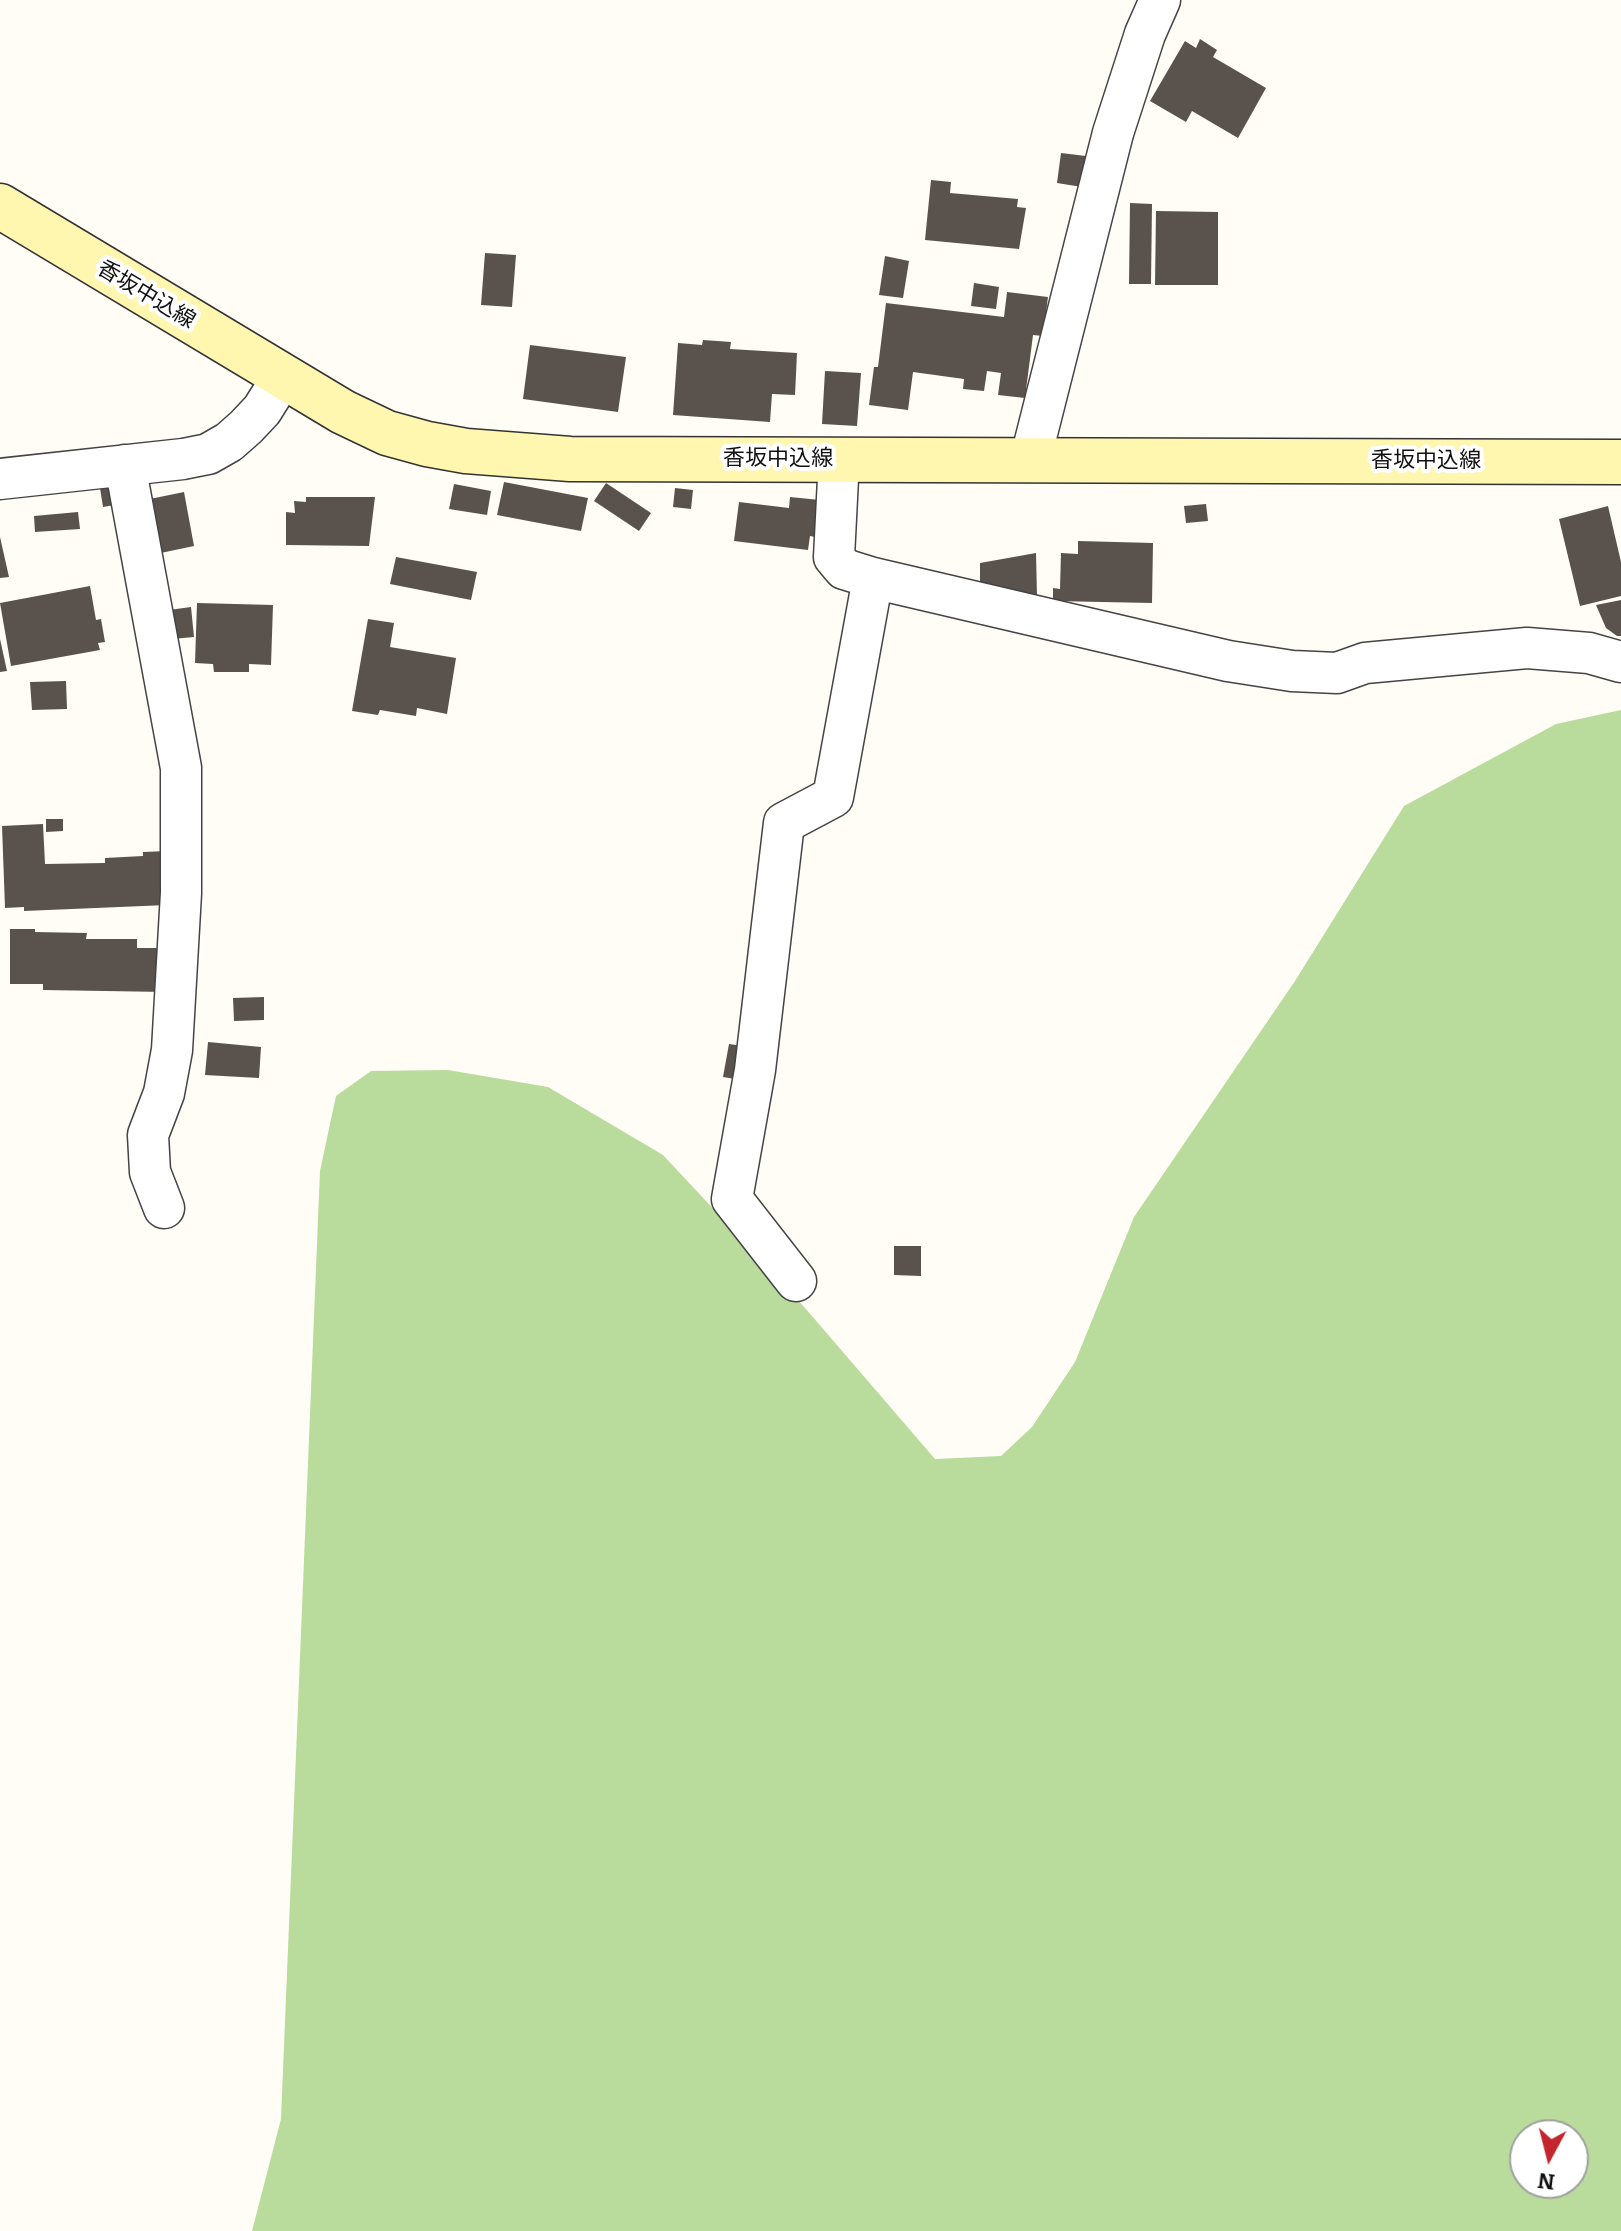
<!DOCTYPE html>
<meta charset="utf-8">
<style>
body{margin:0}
#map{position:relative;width:1621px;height:2231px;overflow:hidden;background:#fffdf5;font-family:Bitter,serif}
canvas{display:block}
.north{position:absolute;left:1509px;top:2119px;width:80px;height:80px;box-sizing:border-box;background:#fff;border:2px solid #a0a0a0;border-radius:50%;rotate:187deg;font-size:22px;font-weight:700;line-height:32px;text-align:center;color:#111}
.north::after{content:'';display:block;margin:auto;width:28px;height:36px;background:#c4262e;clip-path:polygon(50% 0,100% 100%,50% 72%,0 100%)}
</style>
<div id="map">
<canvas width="1621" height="2231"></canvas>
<div class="north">N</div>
</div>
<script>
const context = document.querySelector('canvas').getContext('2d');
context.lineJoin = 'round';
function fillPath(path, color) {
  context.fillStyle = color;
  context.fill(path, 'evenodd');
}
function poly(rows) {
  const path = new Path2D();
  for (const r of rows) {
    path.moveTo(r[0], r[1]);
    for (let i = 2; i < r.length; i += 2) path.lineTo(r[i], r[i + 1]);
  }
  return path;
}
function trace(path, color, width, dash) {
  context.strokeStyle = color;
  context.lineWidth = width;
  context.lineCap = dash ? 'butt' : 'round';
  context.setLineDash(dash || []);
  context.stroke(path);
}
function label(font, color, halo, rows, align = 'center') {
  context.font = font + ' Bitter,"Noto Sans JP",serif';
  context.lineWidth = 8;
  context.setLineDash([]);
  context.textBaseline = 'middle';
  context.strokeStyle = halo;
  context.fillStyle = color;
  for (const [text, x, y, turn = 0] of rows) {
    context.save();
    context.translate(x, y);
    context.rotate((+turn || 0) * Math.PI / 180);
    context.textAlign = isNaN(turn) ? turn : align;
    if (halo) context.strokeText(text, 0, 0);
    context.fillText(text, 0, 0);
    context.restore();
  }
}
fillPath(poly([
 [1621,710,1621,2231,252,2231,281,2119,320,1171,336,1096,371,1071,448,1070,548,1087,663,1155,793,1294,935,1459,1001,1456,1032,1427,1075,1362,1134,1217,1295,981,1404,806,1556,724],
 [1525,2135,1573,2135,1573,2183,1525,2183]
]), '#b9dc9c');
fillPath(poly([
 [1200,39,1217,50,1213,57,1266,88,1238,138,1192,111,1186,122,1150,101,1185,41,1196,48],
 [1061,153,1086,156,1082,187,1057,183],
 [931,180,951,182,950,193,1018,199,1017,207,1026,208,1019,249,925,240],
 [1130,203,1152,204,1151,284,1129,284],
 [1156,211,1218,212,1218,285,1155,285],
 [485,253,516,255,512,307,481,305],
 [885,256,909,261,903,298,879,295],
 [974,283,999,287,996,309,971,306],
 [1007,292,1048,297,1043,336,1033,335,1025,398,998,395,1001,373,987,371,984,391,963,389,964,379,913,372,908,410,869,405,874,367,878,367,886,303,1004,317],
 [703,340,731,342,730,349,797,353,795,395,772,394,770,422,673,415,678,343,702,345],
 [530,345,626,357,618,412,523,399],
 [825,371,861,373,857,426,822,424],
 [504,482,588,498,581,531,497,515],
 [606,483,651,513,639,531,594,501],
 [454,484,491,491,487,515,449,509],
 [118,486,120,504,103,507,100,488],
 [675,488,693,490,691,509,673,507],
 [184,492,194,546,156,554,145,500],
 [306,497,375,497,369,546,286,545,286,512,295,513,294,501,306,502],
 [790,497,820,500,815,537,810,536,808,550,734,541,739,502,789,508],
 [1206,504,1208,521,1186,523,1184,506],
 [1608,506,1621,562,1621,596,1580,606,1559,519],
 [78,512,80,529,35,532,34,516],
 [0,537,9,577,0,578],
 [1078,541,1153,543,1152,603,1053,601,1053,588,1060,589,1061,553,1078,554],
 [1036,553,1037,596,980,582,980,563],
 [396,557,477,572,471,600,390,584],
 [90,586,96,620,101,619,105,642,98,643,100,650,11,666,0,603],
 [1621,600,1621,636,1617,636,1606,628,1596,605],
 [197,603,273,605,271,665,249,664,249,672,214,672,213,664,195,663],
 [191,607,194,637,172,639,169,610],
 [368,619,394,623,390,647,456,658,447,714,417,708,416,716,380,710,378,715,352,711],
 [0,639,7,671,0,672],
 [66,681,67,709,32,710,30,682],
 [46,819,63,819,63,831,46,832],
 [43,824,45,864,105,863,105,858,143,856,143,852,168,851,167,905,24,911,24,907,5,908,2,826],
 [10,929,35,929,35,932,87,933,86,939,137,939,137,948,167,948,166,992,43,990,43,984,10,984],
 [264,997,264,1020,234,1021,233,998],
 [208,1042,261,1047,259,1078,205,1075],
 [729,1044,743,1046,741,1080,723,1077],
 [894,1246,921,1246,921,1276,894,1275]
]), '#5a524d');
const street = poly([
 [839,459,834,557,844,569,873,578,1228,661,1292,671,1337,673,1365,663,1527,648,1589,653,1621,662],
 [1030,461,1113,133,1145,34,1160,0],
 [125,465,181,768,181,893,172,1050,164,1093,148,1135,150,1172,164,1208],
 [0,479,183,459,208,454,229,442,246,427,262,410,282,378],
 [796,1281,732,1199,755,1070,784,823,833,797,873,578]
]);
const secondary = poly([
 [0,206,343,412,387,433,427,444,466,451,570,459,1621,462]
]);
trace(street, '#444', 43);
trace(secondary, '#333', 47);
trace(street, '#fff', 40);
trace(secondary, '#fff6b0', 44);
label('22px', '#111', '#fff', [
 ["香坂中込線",146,295,31],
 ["香坂中込線",778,459],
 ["香坂中込線",1426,461]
]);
</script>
